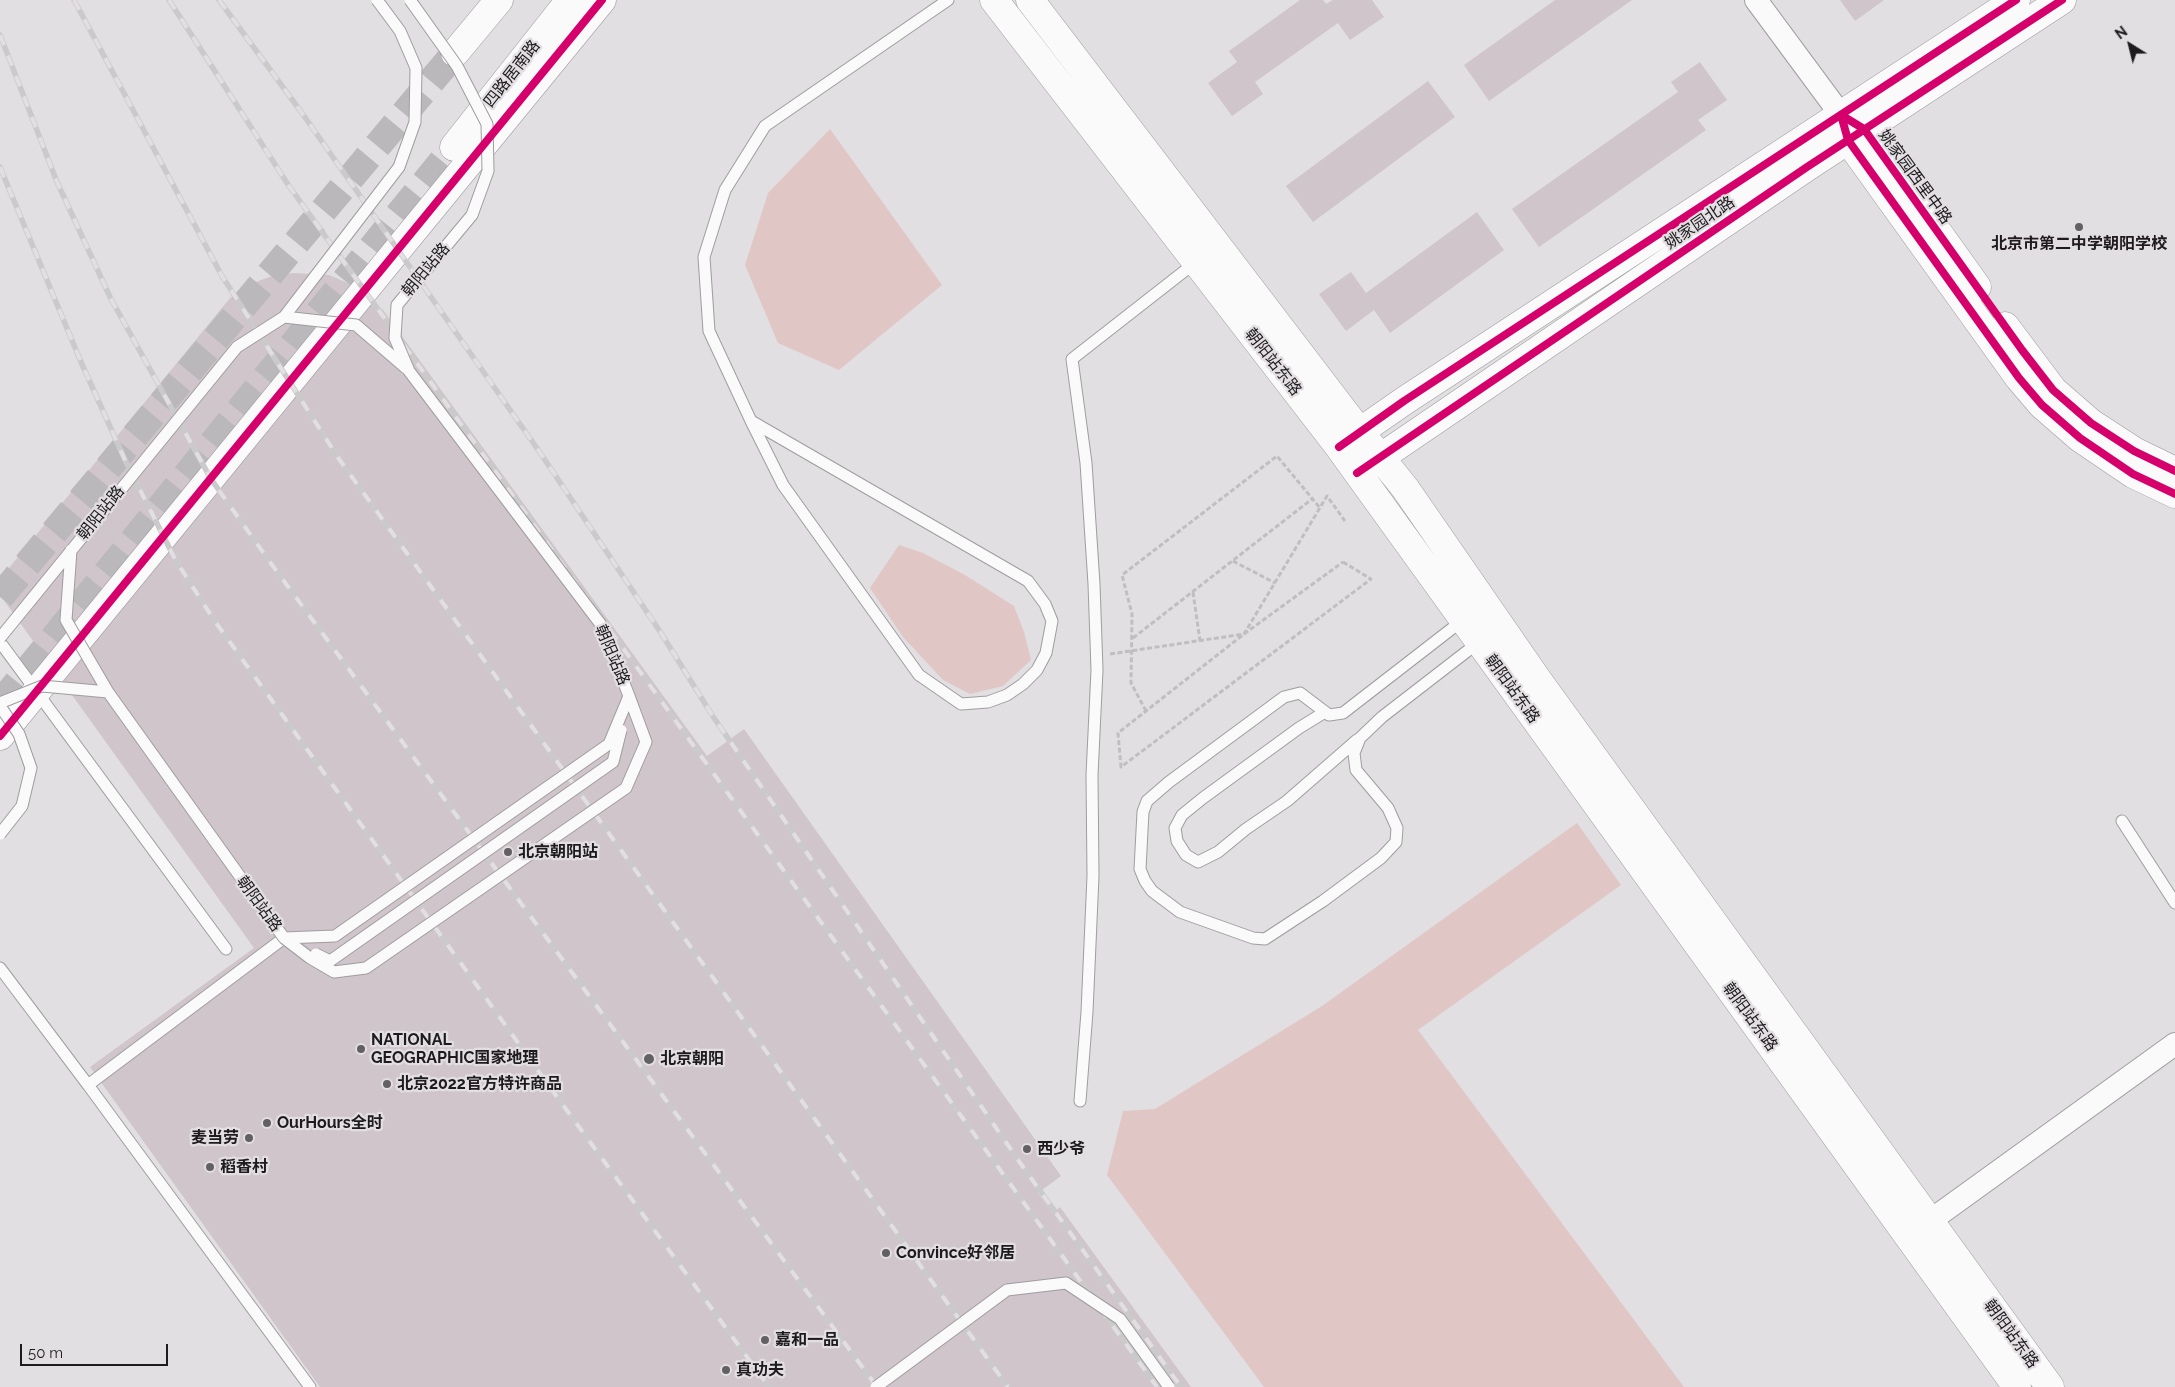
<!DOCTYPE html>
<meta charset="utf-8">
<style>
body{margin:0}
#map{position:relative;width:2175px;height:1387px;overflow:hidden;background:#e1dfe1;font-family:Raleway,sans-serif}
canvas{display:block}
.north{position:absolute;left:2105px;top:20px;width:50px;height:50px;-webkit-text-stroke:4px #e2dee2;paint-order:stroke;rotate:324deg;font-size:14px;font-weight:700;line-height:20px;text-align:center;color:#1d1b1d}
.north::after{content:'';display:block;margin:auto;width:18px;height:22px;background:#1d1b1d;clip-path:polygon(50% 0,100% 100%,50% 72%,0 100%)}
.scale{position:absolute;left:20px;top:1344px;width:148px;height:22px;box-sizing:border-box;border:2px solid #1d1b1d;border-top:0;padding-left:6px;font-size:15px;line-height:18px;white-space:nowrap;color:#1d1b1d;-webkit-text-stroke:4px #e2dee2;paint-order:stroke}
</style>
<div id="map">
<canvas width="2175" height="1387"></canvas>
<div class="north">N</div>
<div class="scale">50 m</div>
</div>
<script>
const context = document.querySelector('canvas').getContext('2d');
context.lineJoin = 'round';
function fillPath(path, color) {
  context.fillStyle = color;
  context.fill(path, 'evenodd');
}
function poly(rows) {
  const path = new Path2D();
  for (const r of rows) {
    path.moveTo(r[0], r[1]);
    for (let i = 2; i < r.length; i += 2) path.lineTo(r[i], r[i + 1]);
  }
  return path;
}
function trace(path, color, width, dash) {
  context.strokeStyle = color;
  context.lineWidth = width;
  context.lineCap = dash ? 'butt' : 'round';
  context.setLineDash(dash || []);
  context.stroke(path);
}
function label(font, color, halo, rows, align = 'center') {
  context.font = font + ' Raleway,"Noto Sans SC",sans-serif';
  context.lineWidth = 4.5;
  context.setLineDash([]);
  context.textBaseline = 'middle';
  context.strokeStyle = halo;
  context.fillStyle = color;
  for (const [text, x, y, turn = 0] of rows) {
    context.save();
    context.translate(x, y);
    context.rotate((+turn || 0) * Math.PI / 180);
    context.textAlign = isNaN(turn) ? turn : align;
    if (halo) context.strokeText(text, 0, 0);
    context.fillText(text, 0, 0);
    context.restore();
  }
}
fillPath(poly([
 [830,129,942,285,839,370,778,343,745,265,768,193],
 [899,545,923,553,965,575,1014,606,1024,632,1031,660,1003,686,970,694,943,680,903,637,870,588],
 [1577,823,1621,885,1418,1030,1684,1387,1264,1387,1107,1175,1123,1111,1155,1109,1322,1006]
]), '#e0c7c6');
fillPath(poly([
 [1300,0,1323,0,1326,4,1333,0,1372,0,1384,17,1350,40,1338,23,1255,82,1263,94,1232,116,1208,83,1237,62,1229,51],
 [1555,0,1632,0,1489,101,1464,65],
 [1840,0,1884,0,1855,21],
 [1700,62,1727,100,1698,120,1706,130,1539,247,1512,209,1678,92,1671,82],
 [1428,81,1455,117,1313,222,1286,186],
 [1477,212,1504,250,1390,333,1374,310,1346,331,1319,294,1351,272,1366,293],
 [294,273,329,275,357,287,383,310,707,756,744,729,1061,1176,1038,1193,1053,1213,1060,1207,1191,1387,320,1387,90,1067,254,948,0,595,0,579,230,298,253,283,275,275]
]), '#cfc5ca');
trace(poly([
 [0,597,455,53],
 [0,704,454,147]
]), '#bab8ba', 28, [28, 14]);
const lane = poly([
 [751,421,1028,581,1045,604,1052,621,1046,653,1037,670,1023,684,1007,695,988,702,961,704,919,675,783,485,751,421,709,331,704,257,725,190,765,126,948,0],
 [1463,620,1343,713,1329,715,1300,693,1284,697,1169,782,1147,801,1143,812,1140,869,1145,881,1152,891,1180,912,1253,938,1265,939,1323,901,1381,858,1396,842,1397,828,1388,808,1356,770,1354,753,1360,738,1382,717,1479,642],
 [0,642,226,949],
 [1325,712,1299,728,1203,798,1182,815,1175,828,1177,841,1186,855,1198,862,1218,852,1246,829,1287,801,1357,740],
 [2122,821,2175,903],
 [0,968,88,1085,284,938],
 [88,1085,310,1387],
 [1080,1101,1087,1012,1093,876,1092,775,1097,670,1094,584,1086,463,1072,359,1196,262]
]);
const street = poly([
 [1756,0,1841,115],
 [1916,1231,2175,1044]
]);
const secondary = poly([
 [994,0,1339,447,2017,1387],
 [1030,0,1359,431,1405,488,1537,679,2050,1387],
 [455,53,499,0],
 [1848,120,1864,129,1977,287],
 [1843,124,1848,140,2019,378,2042,405,2080,438,2133,474,2175,494],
 [454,147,570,0],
 [2005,326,2053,390,2091,423,2134,451,2175,471],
 [1345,442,1404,401,2016,0],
 [1365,468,1807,167,2062,0],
 [0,736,602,0]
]);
trace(lane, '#9f9d9f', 13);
trace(street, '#9f9d9f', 24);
trace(secondary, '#9f9d9f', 29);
trace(poly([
 [1233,561,1275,583],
 [1343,562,1371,579,1121,767,1118,733,1244,634,1343,562],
 [1193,592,1200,641],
 [1133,638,1312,499],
 [1110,654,1244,634,1327,496,1345,521],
 [1146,711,1131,683,1132,614,1122,575,1277,456,1320,508]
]), '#c0bfc0', 3, [5, 2.5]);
trace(lane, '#fafafa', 11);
trace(street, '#fafafa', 22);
trace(secondary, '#fafafa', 28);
const rail = poly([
 [74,0,222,276,339,459,1008,1387],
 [169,0,289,186,1157,1387],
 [219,0,302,113,541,454,661,633,712,715,1023,1167,1181,1387],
 [0,35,57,182,111,299,211,479,267,558,877,1387],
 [0,167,81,362,125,460,176,561,214,620,552,1090,769,1387]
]);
trace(rail, '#cbcacb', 5.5);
trace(rail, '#e2dee2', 4, [11]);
const laneBridge = poly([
 [284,317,356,325,406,368],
 [71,550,66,620,108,692],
 [0,638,237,347,284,317,399,167,415,122,416,68,400,31,377,0],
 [0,703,42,686,108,692,284,938,335,936,609,744,629,696,602,626,409,371,395,338,397,305,472,215,488,171,487,124,457,66,410,0],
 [0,706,19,734,31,768,22,806,0,834],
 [284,938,310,958,334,972,366,968,626,788,646,742,629,696],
 [316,954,330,961,613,762,621,730],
 [876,1387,1007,1290,1066,1283,1120,1319,1169,1387]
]);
trace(laneBridge, '#9f9d9f', 13, []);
trace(laneBridge, '#fafafa', 11);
trace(poly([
 [1841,115,1848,140,2019,378,2042,405,2080,438,2133,474,2175,494],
 [1841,115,1864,129,2022,350,2053,390,2091,423,2134,451,2175,471],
 [1339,447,1404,401,2016,0],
 [1357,473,1807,167,2062,0],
 [0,736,602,0]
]), '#d6006c', 8);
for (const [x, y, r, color] of [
 [2079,227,5,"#626062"],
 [508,852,5,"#626062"],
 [361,1049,5,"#626062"],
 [649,1059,6,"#626062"],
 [387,1084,5,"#626062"],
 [267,1123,5,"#626062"],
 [249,1138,5,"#626062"],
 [1027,1149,5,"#626062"],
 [210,1167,5,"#626062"],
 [886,1253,5,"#626062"],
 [765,1340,5,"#626062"],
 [726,1370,5,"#626062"]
]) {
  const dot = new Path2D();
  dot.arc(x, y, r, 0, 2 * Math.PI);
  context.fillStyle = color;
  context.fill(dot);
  trace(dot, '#e2dee2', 2);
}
label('16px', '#1d1b1d', '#e2dee2', [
 ["四路居南路",512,74,-52],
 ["姚家园西里中路",1915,177,54],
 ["姚家园北路",1700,223,-34],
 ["朝阳站路",426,270,-50],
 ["朝阳站东路",1273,362,52],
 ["朝阳站路",101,513,-51],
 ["朝阳站路",612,655,67],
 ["朝阳站东路",1512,689,54],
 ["朝阳站路",259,904,54],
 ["朝阳站东路",1750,1017,54],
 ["朝阳站东路",2011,1334,54]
]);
label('bold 16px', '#1d1b1d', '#e2dee2', [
 ["北京市第二中学朝阳学校",2079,244,"center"],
 ["北京朝阳站",518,852],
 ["NATIONAL",371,1040],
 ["GEOGRAPHIC国家地理",371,1058],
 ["北京朝阳",660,1059],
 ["北京2022官方特许商品",397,1084],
 ["OurHours全时",277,1123],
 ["麦当劳",239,1138,"right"],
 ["西少爷",1037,1149],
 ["稻香村",220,1167],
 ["Convince好邻居",896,1253],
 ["嘉和一品",775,1340],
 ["真功夫",736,1370]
], 'left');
</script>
